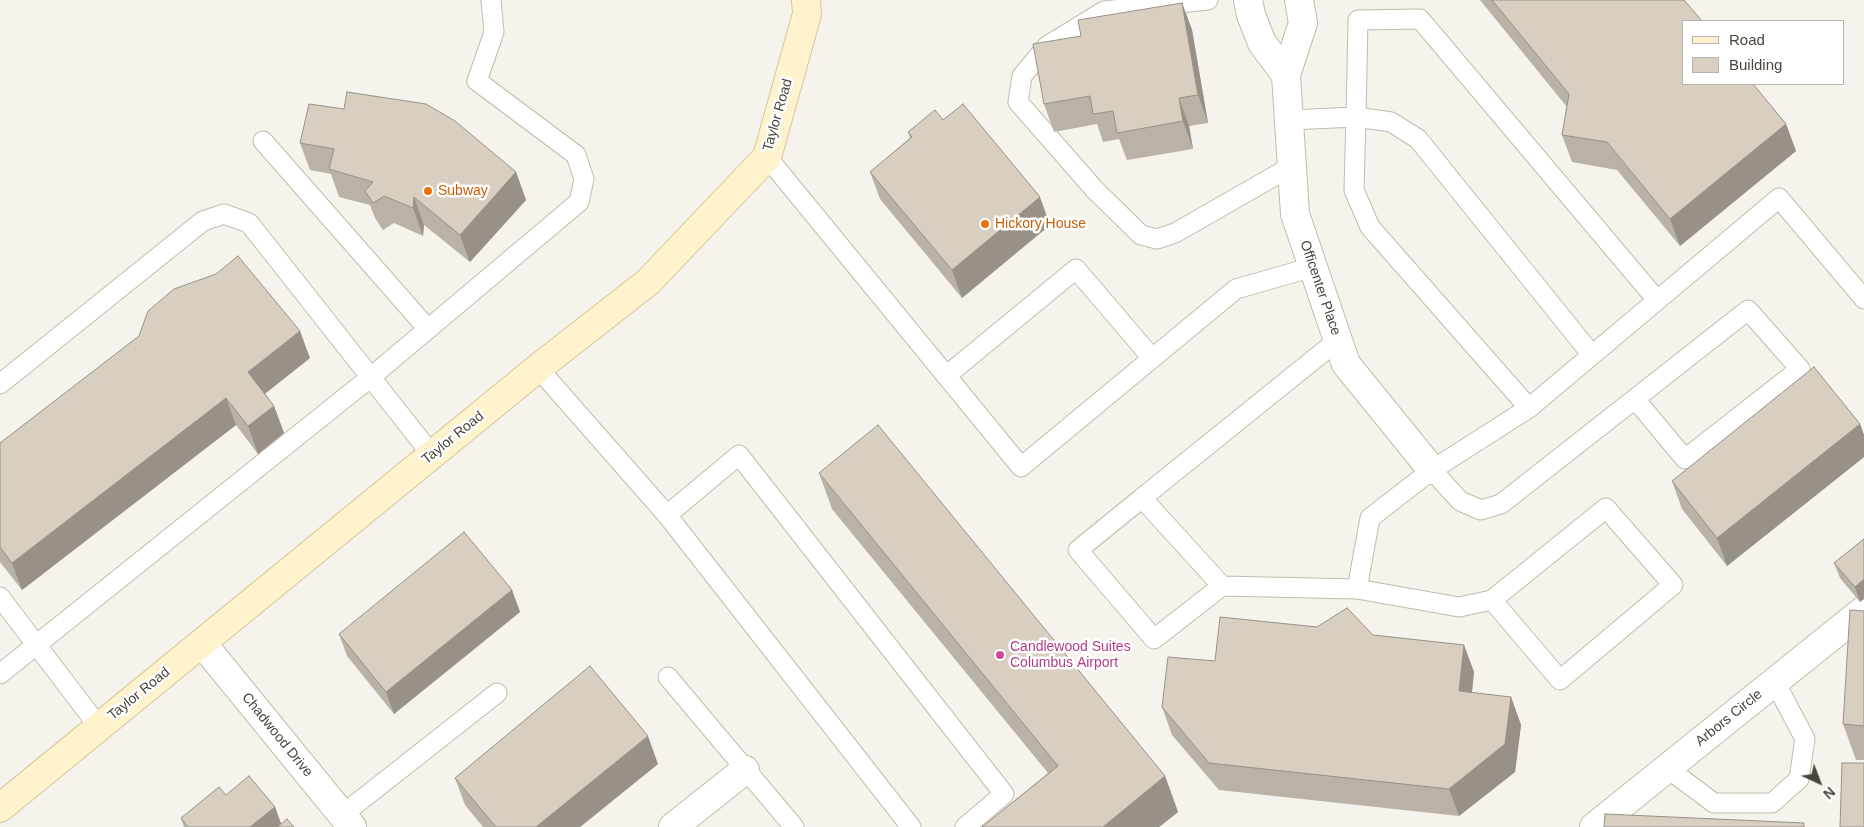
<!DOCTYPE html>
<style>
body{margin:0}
#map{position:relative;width:1864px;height:827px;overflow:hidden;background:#f6f3ec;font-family:Arial,sans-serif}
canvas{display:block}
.legend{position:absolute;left:1682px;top:20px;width:162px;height:65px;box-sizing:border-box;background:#fff;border:1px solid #b7b4b0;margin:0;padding:6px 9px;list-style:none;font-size:15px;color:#4b4439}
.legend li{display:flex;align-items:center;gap:10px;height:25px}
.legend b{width:25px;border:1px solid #b7b4b0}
.north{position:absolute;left:1794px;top:757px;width:50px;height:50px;-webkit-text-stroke:4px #fff;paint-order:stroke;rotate:137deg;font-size:14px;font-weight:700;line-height:20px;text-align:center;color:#4b4439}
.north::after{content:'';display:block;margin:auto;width:18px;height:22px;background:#4b4439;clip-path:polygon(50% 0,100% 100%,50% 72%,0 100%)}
</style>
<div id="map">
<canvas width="1864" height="827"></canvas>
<ul class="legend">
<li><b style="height:6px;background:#fff3cd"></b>Road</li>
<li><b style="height:14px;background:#d8cfc1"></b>Building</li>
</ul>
<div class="north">N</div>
</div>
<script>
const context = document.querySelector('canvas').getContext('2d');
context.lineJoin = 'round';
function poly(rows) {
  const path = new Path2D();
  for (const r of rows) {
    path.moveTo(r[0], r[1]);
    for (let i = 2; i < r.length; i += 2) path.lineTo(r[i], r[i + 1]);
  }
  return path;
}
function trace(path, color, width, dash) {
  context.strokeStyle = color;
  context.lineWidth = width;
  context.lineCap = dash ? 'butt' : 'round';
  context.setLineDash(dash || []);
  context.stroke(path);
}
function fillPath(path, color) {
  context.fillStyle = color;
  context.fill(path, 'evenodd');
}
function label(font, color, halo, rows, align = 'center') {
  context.font = font + ' Arial,sans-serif';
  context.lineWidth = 5;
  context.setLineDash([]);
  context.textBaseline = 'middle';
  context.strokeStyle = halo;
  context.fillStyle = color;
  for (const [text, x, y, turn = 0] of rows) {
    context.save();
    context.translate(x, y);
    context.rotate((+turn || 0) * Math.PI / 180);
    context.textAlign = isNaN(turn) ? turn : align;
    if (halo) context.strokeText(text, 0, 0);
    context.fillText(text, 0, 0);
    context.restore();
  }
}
const service = poly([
 [1208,0,1104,11,1047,46,1022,76,1018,102,1095,190,1141,235,1157,239,1175,233,1292,166],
 [1289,120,1356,117,1358,20,1420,19,1657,300],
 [263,141,428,329],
 [767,157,1021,467,1236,289,1313,267],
 [1338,340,1142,498,1222,586,1357,589,1370,518,1432,470,1529,408,1779,198,1864,299],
 [538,368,667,515,911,827],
 [946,376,1076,269,1152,358],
 [0,384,203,221,224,214,249,223,432,455],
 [1529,408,1370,227,1354,190,1356,117,1391,122,1418,139,1592,355],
 [1432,470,1460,501,1481,510,1501,504,1748,310,1800,369,1685,459,1635,399],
 [1142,498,1078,550,1154,639,1222,586],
 [667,515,739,455,1004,794,965,827],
 [1357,589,1459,607,1492,600,1560,680,1673,585,1606,508,1492,600],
 [0,597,99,727],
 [0,674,371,377,579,202,584,179,576,155,477,81,494,32,491,0],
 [668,677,794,827],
 [1667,768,1714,803,1772,803,1799,779,1805,739,1775,682],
 [342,815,497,693]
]);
const minor = poly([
 [1248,0,1251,15,1262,43,1286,75],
 [1299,0,1303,23,1286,75,1295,214,1346,364,1432,470],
 [202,643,352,827],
 [673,827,745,770],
 [1594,827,1864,610]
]);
const secondary = poly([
 [0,808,538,368,648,282,767,157,807,14,806,0]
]);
trace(service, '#c2bbae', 21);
trace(minor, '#c2bbae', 30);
trace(secondary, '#d6c79b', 30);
trace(service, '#fff', 19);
trace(minor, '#fff', 28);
trace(secondary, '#fff3cd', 28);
fillPath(poly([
 [1480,0,1684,0,1786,124,1796,151,1680,246,1617,170,1572,162,1562,135,1567,107],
 [1182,3,1192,30,1208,123,1189,126,1193,149,1127,160,1119,139,1103,142,1097,124,1054,132,1044,104,1081,36],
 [943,120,1050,225,962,298,880,199,870,172,910,138,908,132],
 [300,143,516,172,526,200,470,262,424,225,423,236,394,223,383,230,375,218,370,205,339,197,331,174,310,170],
 [310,358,265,394,274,406,284,433,258,454,236,425,22,590,0,562,0,443],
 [1860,424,1864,435,1864,457,1727,566,1682,509,1672,481],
 [819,473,1165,776,1178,812,1159,827,982,827,1048,773,832,509],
 [1864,539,1860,602,1840,578,1834,563],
 [512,590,520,612,394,714,347,656,339,634],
 [1864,611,1864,760,1856,760,1843,724],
 [1373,635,1464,645,1474,672,1472,693,1511,697,1521,725,1515,772,1459,816,1219,790,1172,735,1162,707,1215,661],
 [658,764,580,827,483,827,465,805,455,778],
 [226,795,275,807,281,823,294,827,184,827,181,818]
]), '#bab2a6');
fillPath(poly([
 [1182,3,1192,30,1208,123,1198,95],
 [1179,98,1189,126,1193,149,1183,121],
 [1786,124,1796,151,1680,246,1670,219],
 [516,172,526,200,470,262,460,235],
 [414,197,424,225,423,236,413,208],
 [1040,197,1050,225,962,298,952,270],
 [300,331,310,358,258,399,248,372],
 [226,398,236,425,22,590,12,563],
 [274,406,284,433,258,454,248,426],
 [1860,424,1864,435,1864,457,1727,566,1717,538],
 [1864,579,1864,599,1860,602,1855,587],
 [512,590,520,612,394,714,386,692],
 [1464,645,1474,672,1469,719,1459,691],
 [1511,697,1521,725,1515,772,1459,816,1449,789],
 [648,736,658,764,580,827,536,827],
 [1165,776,1178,812,1159,827,1103,827],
 [275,807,282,827,250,827]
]), '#979187');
const building = poly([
 [1492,0,1684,0,1702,21,1683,21,1683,84,1753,84,1786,124,1670,219,1607,142,1562,135,1569,94,1492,0],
 [1182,3,1198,95,1179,98,1183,121,1117,133,1113,111,1093,114,1090,96,1044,104,1033,44,1081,36,1078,20,1182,3],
 [347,92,426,104,455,121,516,172,460,235,414,197,413,208,384,196,373,203,365,191,373,182,329,169,334,149,300,143,309,104,344,109,347,92],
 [963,104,1040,197,952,270,870,172,912,137,908,132,935,110,943,120,963,104],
 [238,256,300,331,248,372,274,406,248,426,226,398,12,563,0,547,0,443,139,336,148,311,174,289,216,274,238,256],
 [1814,367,1860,424,1717,538,1672,481,1814,367],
 [878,425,1165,776,1103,827,982,827,1058,766,819,473,878,425],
 [464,532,512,590,386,692,339,634,464,532],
 [1864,539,1864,579,1855,587,1834,563,1864,539],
 [1347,608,1373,635,1464,645,1459,691,1511,697,1505,744,1449,789,1209,763,1162,707,1168,657,1215,661,1220,617,1317,627,1347,608],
 [1850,610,1864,611,1864,726,1843,724,1850,610],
 [590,666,648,736,536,827,496,827,455,778,590,666],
 [1842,763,1864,763,1864,827,1840,827,1842,763],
 [249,776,275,807,250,827,188,827,181,818,219,787,226,795,249,776],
 [1605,814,1804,823,1804,827,1604,827,1605,814],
 [287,819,294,827,277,827,287,819]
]);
fillPath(building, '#d8cfc1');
trace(building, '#979187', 1);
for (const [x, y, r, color] of [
 [428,191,5,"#e8710a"],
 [985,224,5,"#e8710a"],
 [1000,655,5,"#d1479c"]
]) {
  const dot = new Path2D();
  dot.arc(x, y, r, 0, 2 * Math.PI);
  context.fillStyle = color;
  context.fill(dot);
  trace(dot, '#fff', 2);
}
label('14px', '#4b4439', '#fff', [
 ["Taylor Road",778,115,-74],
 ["Officenter Place",1320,288,71],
 ["Taylor Road",453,438,-39],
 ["Taylor Road",139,694,-39],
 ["Arbors Circle",1729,718,-39],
 ["Chadwood Drive",277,735,51]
]);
label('14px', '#c56008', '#fff', [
 ["Subway",438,191],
 ["Hickory House",995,224]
], 'left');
label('14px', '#b23c85', '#fff', [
 ["Candlewood Suites",1010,647],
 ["Columbus Airport",1010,663]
], 'left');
</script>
